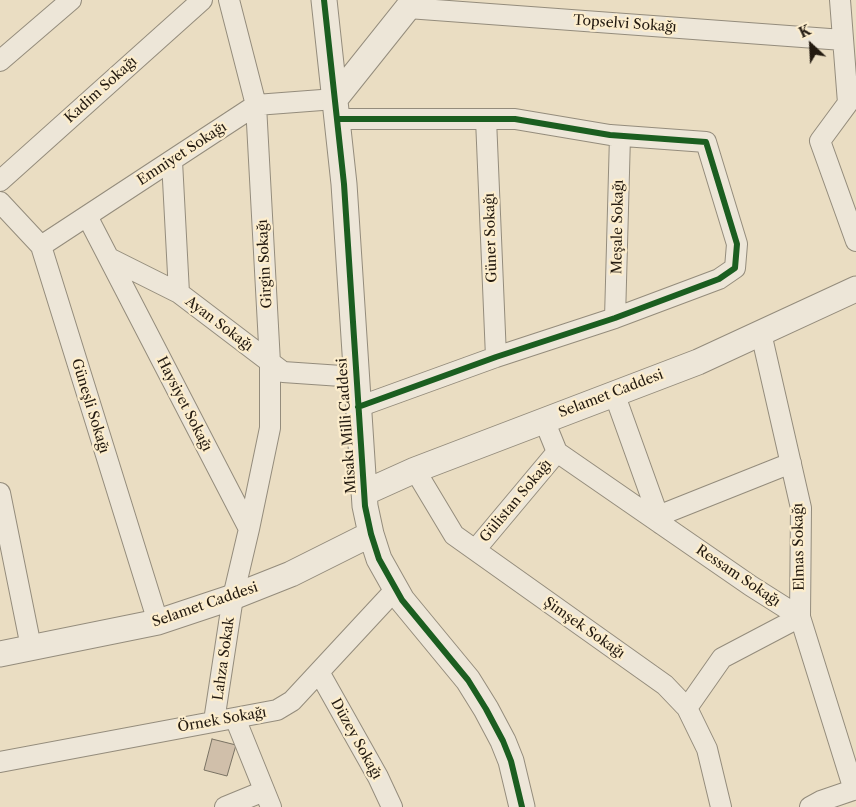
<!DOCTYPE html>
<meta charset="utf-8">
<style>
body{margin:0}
#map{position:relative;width:856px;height:807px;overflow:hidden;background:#eaddc2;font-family:"Libre Caslon Text",serif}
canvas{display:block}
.north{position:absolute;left:786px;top:20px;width:50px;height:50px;-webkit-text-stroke:4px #fcedcd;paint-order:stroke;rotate:335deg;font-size:14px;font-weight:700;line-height:20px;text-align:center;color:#231a10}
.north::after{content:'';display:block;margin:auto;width:18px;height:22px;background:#231a10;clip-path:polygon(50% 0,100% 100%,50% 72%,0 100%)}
</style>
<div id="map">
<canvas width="856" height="807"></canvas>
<div class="north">K</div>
</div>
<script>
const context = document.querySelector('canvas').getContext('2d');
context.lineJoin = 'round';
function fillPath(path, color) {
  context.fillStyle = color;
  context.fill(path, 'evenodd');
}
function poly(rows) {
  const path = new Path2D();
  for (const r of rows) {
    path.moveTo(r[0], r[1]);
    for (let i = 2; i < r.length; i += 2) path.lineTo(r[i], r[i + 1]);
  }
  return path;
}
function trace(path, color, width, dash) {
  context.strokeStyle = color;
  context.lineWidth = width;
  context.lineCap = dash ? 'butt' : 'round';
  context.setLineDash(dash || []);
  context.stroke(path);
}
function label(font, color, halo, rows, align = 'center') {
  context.font = font + ' "Libre Caslon Text",serif';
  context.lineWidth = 4.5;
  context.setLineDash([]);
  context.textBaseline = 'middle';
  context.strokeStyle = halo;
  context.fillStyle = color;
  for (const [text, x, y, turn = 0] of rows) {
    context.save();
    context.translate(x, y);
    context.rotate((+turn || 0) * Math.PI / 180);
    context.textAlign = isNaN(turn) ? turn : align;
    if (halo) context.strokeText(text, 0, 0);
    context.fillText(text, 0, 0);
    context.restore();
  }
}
const building = poly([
 [212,739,236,745,227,776,204,770,212,739]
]);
fillPath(building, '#d0bfaa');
trace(building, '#797263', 1);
const minor = poly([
 [229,0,256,105,270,363,270,428,249,529],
 [840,0,848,103,820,141,856,241],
 [408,8,843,40],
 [0,61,71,0],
 [337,119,515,119,610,135,706,142,737,244,735,268,719,279,615,318,496,357,358,407],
 [486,119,496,357],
 [172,161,179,293,283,372,356,377],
 [0,181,202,0],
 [0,202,41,246,158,622],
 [87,216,249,529,233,597,214,721],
 [41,246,256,105,335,99],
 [109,258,179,293],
 [615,318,620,136],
 [614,393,661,524],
 [544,420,557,452,751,586,800,617,854,790],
 [415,470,454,535,665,685,687,708,707,749,721,807],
 [0,493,31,647],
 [658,516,791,463],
 [475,550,557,452],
 [319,672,378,777,392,807],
 [687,708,722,658,800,617,801,508,761,333],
 [235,718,271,807],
 [0,762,277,710,292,701,395,590],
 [225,807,264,791],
 [810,807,821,801,856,789]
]);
const tertiary = poly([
 [324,0,344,184,365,506,371,534,379,559,402,600,468,680,486,709,503,741,511,761,522,807],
 [335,99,414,0],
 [364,493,415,470,698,362,856,289],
 [0,654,158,622,233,597,291,574,371,534]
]);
trace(minor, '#948c7c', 22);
trace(tertiary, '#948c7c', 27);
trace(minor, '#ede6d8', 20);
trace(tertiary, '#ede6d8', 25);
trace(poly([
 [324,0,344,184,365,506,371,534,379,559,402,600,468,680,486,709,503,741,511,761,522,807],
 [337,119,515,119,610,135,706,142,737,244,735,268,719,279,615,318,496,357,358,407]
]), '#1b5e20', 6);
label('14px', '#231a10', '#fcedcd', [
 ["Topselvi Sokağı",625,24,4],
 ["Kadim Sokağı",101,90,-42],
 ["Emniyet Sokağı",182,154,-33],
 ["Meşale Sokağı",618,227,-89],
 ["Güner Sokağı",491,238,-92],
 ["Girgin Sokağı",265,264,-93],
 ["Ayan Sokağı",219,324,37],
 ["Selamet Caddesi",611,394,-21],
 ["Haysiyet Sokağı",184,404,63],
 ["Güneşli Sokağı",90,406,73],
 ["Misakı Milli Caddesi",347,426,-94],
 ["Gülistan Sokağı",516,501,-50],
 ["Elmas Sokağı",799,547,-91],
 ["Ressam Sokağı",738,576,34],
 ["Selamet Caddesi",205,605,-19],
 ["Şimşek Sokağı",584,628,35],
 ["Lahza Sokak",224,659,-82],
 ["Örnek Sokağı",222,720,-10],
 ["Düzey Sokağı",356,739,61]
]);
</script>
